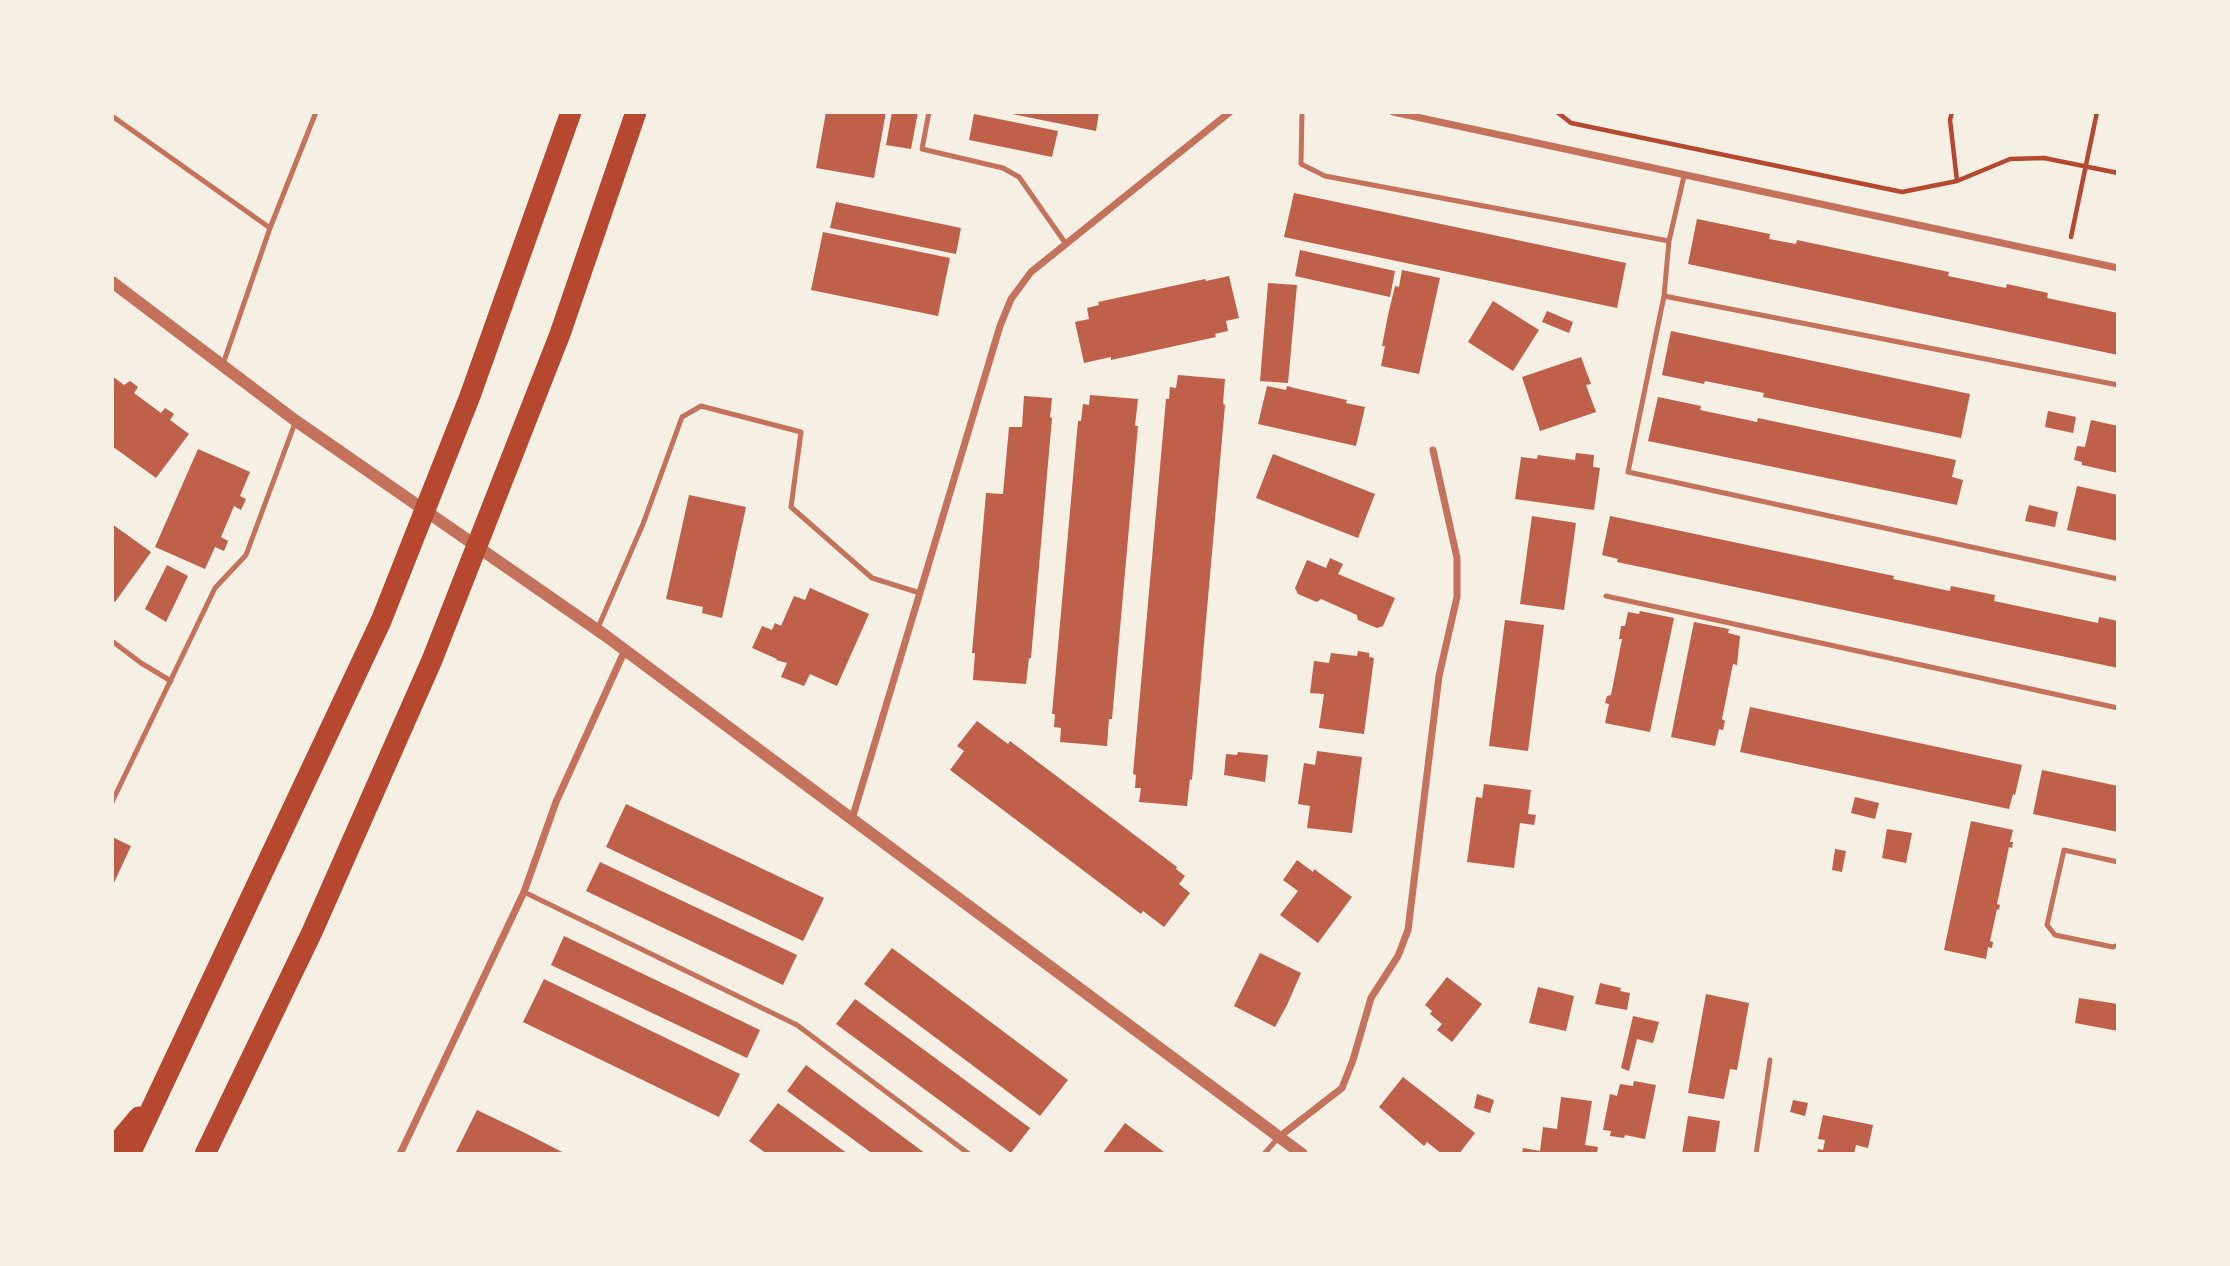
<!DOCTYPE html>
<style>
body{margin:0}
#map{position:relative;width:2230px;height:1266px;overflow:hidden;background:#f6efe4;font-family:Overpass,sans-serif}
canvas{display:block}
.frame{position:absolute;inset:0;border:114px solid #f6efe4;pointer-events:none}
</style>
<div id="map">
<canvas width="2230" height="1266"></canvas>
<div class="frame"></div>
</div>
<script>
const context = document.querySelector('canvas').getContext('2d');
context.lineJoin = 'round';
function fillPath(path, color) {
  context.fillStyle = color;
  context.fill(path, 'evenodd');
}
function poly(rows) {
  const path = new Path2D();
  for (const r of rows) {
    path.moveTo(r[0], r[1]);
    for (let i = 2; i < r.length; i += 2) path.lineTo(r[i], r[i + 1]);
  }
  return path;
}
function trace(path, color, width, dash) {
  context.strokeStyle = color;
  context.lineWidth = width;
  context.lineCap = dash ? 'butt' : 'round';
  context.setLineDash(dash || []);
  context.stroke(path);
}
fillPath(poly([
 [826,112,886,112,874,178,816,168],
 [892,112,918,112,911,149,886,145],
 [1002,112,1099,112,1096,131],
 [974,114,1058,131,1052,157,969,140],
 [1294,193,1626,263,1617,308,1284,237],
 [836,202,961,228,956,254,830,228],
 [1697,219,1770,234,1769,239,1796,244,1797,240,1949,272,1948,276,2006,288,2007,284,2048,293,2047,298,2118,313,2118,355,1688,264],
 [823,232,950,258,938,316,811,290],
 [1300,250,1395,271,1390,297,1295,276],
 [1402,270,1440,278,1419,374,1381,366,1385,346,1382,346,1388,315,1395,286,1399,287],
 [1229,276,1239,318,1226,321,1228,331,1215,334,1216,337,1111,360,1111,357,1084,363,1075,322,1089,319,1087,308,1099,305,1098,302,1205,279,1206,281],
 [1268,283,1297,285,1288,383,1260,381],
 [1493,301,1539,330,1513,371,1468,342],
 [1547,311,1573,322,1569,333,1542,322],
 [1671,331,1970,394,1961,438,1763,397,1764,393,1705,381,1704,384,1662,375],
 [1581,357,1591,384,1586,385,1596,412,1540,431,1522,377],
 [1178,375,1225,379,1223,404,1225,405,1192,780,1190,779,1187,806,1139,802,1141,788,1135,788,1136,775,1133,774,1166,399,1169,399,1170,387,1176,388],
 [112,376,124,385,130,381,138,387,134,393,161,413,165,408,174,414,170,420,189,434,156,478,112,446],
 [1267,386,1286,390,1287,386,1294,388,1347,400,1346,403,1365,407,1356,446,1258,424],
 [1090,395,1138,399,1135,426,1138,426,1112,719,1109,719,1107,746,1060,742,1061,728,1054,727,1055,714,1052,714,1078,421,1081,421,1083,404,1089,405],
 [1024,396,1052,398,1050,417,1052,418,1031,658,1029,658,1026,684,973,680,975,653,972,653,986,493,1003,494,1009,427,1022,427],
 [1658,397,1701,406,1700,410,1757,422,1758,418,1956,460,1952,477,1963,480,1957,505,1648,441],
 [2048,411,2076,417,2073,433,2045,427],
 [2091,420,2118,426,2118,473,2082,465,2082,462,2074,460,2077,446,2085,447],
 [198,449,250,472,240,496,246,499,241,510,234,506,221,537,228,541,224,551,215,547,205,569,155,547],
 [1576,453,1594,455,1593,467,1600,468,1594,510,1515,499,1521,457,1537,459,1538,455,1575,460],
 [1273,454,1375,494,1358,538,1256,498],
 [2077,486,2118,495,2118,541,2067,530],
 [689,495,746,507,722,618,702,613,703,607,666,599],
 [2029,505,2058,512,2055,527,2025,521],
 [1532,516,1576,523,1564,610,1520,604],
 [1610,516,1894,576,1893,579,1950,591,1951,586,1995,595,1994,601,2098,623,2099,617,2118,621,2118,668,1617,562,1618,559,1602,555],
 [112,524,151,552,115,602,112,599],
 [1330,558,1343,564,1338,574,1395,598,1383,626,1377,628,1358,620,1357,615,1321,599,1317,602,1298,594,1295,588,1307,560,1326,568],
 [167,565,188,576,166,622,145,609],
 [810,588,869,614,837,686,810,674,804,686,781,677,787,663,776,660,777,659,752,648,762,626,772,630,775,623,781,626,794,596,805,600],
 [1640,611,1674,618,1650,732,1605,723,1609,704,1605,703,1607,696,1611,695,1622,639,1619,639,1621,626,1625,626,1628,612,1639,614],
 [1505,620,1544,625,1528,751,1489,746],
 [1694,622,1729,629,1728,633,1740,636,1737,665,1733,664,1722,719,1725,721,1723,730,1719,729,1715,746,1671,737],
 [1358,651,1369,653,1369,657,1374,658,1364,734,1319,728,1324,694,1310,693,1314,661,1329,663,1331,653,1357,656],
 [1750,707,2022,765,2015,795,2013,794,2009,809,1740,752],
 [977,721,1008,744,1010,741,1177,867,1176,869,1185,876,1179,884,1190,893,1164,927,1143,911,1141,914,950,770,964,751,957,746],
 [1317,751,1362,757,1352,833,1307,828,1310,806,1298,804,1304,763,1315,765],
 [1238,752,1268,755,1265,782,1224,775,1226,754,1237,755],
 [2042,770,2118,786,2118,832,2033,814],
 [1484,784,1531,790,1528,814,1536,815,1534,825,1520,823,1514,868,1467,862,1476,797,1482,798],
 [1855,797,1879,803,1875,819,1851,813],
 [626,804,824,898,803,941,606,847],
 [1971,821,2013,830,2010,842,2013,842,2012,848,2009,847,1997,904,2000,905,1999,910,1997,909,1990,941,1993,942,1992,948,1988,947,1986,959,1944,950],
 [1887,829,1912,833,1906,863,1882,858],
 [112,837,131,846,112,887],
 [1835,849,1846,851,1842,872,1832,870],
 [1297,860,1313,872,1314,869,1352,897,1318,943,1280,915,1298,891,1283,880],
 [600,862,797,955,783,985,586,891],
 [564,936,760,1030,747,1058,551,965],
 [892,948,1068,1080,1040,1116,864,984],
 [1260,953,1301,973,1287,1005,1275,1027,1234,1006],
 [1447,977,1482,1004,1452,1042,1437,1030,1442,1024,1430,1014,1432,1011,1425,1005],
 [544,979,740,1074,719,1117,523,1022],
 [1600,983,1621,988,1620,991,1630,993,1627,1010,1595,1004],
 [1538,987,1574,996,1566,1031,1529,1023],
 [1706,994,1749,1003,1737,1070,1730,1069,1724,1099,1688,1093],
 [2079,998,2118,1004,2118,1031,2075,1023],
 [855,999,1030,1128,1011,1153,836,1024],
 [1633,1016,1659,1022,1653,1043,1637,1039,1629,1071,1621,1068],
 [806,1065,926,1154,873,1154,787,1091],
 [1403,1077,1475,1133,1459,1154,1442,1154,1427,1142,1424,1146,1379,1107],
 [1634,1081,1656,1085,1645,1139,1625,1135,1624,1138,1610,1136,1611,1131,1603,1130,1610,1094,1617,1096,1620,1084,1633,1086],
 [1477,1094,1494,1100,1490,1113,1474,1108],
 [1561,1097,1592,1101,1585,1145,1598,1147,1597,1154,1522,1154,1523,1148,1540,1151,1543,1127,1557,1129],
 [1793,1100,1808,1103,1805,1116,1790,1112],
 [778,1103,822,1135,848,1154,767,1154,749,1141],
 [477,1110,525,1133,566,1154,455,1154],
 [1823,1115,1873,1125,1868,1148,1856,1145,1854,1154,1817,1154,1818,1149,1823,1150,1825,1140,1818,1139],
 [1688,1116,1720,1121,1715,1154,1682,1154],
 [1125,1123,1164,1152,1163,1154,1102,1154]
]), '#bf614a');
trace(poly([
 [1557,112,1571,123,1902,192,1957,181,2010,159,2044,158,2118,173],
 [1952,112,1950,120,1957,181],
 [2071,237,2097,112]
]), '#b5482f', 4.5);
trace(poly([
 [929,112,922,149,1003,168,1019,177,1066,244],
 [1302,112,1301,164,1325,176,1669,241],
 [112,116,270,228,316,112],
 [1684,176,1669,241,1664,296,1628,472,2118,579],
 [1664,296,2118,385],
 [223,364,270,228],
 [1606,596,2118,708],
 [597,630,643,524,682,417,701,406,801,432,791,507,872,578,920,593],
 [112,641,141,663,171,681],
 [112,802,215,588,246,555,295,423],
 [2118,862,2064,850,2047,925,2055,935,2113,947,2118,945],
 [524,892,797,1025,969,1154],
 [1264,1154,1278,1138],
 [1756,1154,1770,1060]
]), '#c5725c', 5);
trace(poly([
 [1393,112,2118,268],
 [852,819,1000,326,1011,299,1031,272,1230,112],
 [1279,1137,1342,1088,1353,1060,1371,998,1398,956,1408,930,1439,676,1457,597,1457,558,1433,450],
 [400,1154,524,892,556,802,625,650]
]), '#c5725c', 7);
trace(poly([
 [112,282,296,421,606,636,1302,1154]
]), '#c5725c', 12);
trace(poly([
 [112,1149,139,1117],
 [130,1154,381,621,470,396,571,112],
 [205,1154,312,932,432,660,560,334,636,112]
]), '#b5482f', 21);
</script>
